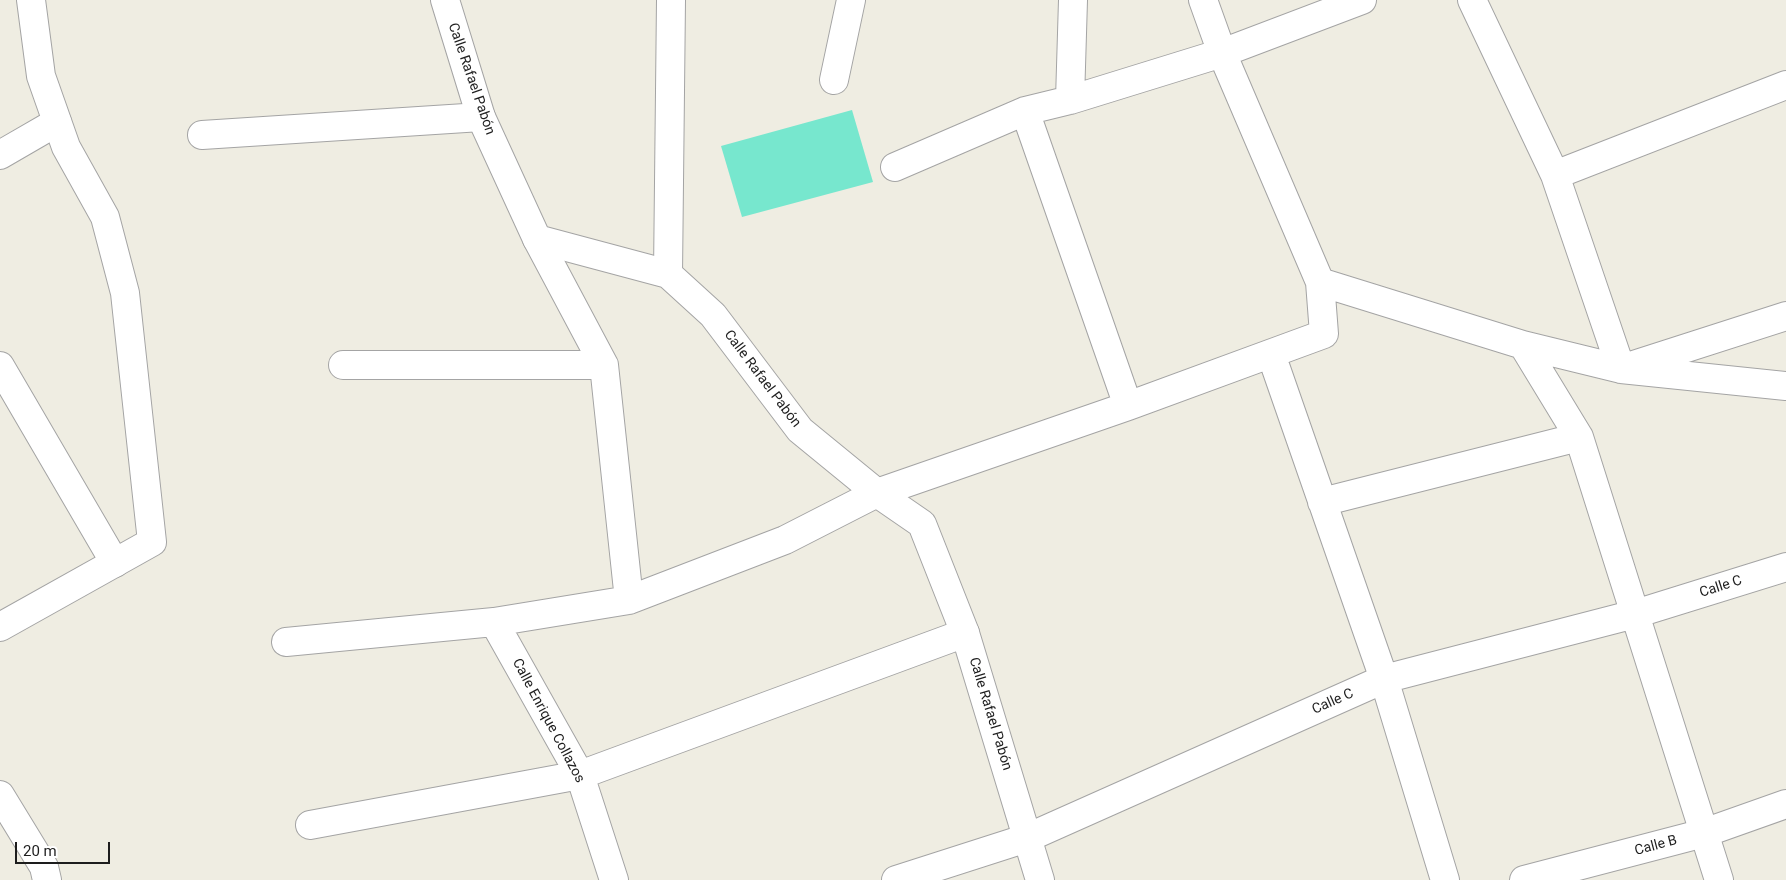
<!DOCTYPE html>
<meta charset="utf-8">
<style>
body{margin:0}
#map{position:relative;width:1786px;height:880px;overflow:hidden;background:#efede2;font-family:Roboto,sans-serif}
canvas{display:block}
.scale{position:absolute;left:15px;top:842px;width:95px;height:22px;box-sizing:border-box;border:2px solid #1d1d1d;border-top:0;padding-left:6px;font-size:15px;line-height:18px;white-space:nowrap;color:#1d1d1d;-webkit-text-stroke:4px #fff;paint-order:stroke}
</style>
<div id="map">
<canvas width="1786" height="880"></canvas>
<div class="scale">20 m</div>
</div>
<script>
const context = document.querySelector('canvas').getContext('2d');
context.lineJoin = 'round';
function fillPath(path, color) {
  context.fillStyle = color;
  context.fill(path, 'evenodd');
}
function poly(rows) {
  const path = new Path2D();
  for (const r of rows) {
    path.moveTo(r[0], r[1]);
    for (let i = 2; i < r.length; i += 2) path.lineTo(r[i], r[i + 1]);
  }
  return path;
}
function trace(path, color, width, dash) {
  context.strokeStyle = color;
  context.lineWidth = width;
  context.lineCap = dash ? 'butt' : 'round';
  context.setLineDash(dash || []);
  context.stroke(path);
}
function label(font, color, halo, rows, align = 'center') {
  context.font = font + ' Roboto,sans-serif';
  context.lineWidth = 4;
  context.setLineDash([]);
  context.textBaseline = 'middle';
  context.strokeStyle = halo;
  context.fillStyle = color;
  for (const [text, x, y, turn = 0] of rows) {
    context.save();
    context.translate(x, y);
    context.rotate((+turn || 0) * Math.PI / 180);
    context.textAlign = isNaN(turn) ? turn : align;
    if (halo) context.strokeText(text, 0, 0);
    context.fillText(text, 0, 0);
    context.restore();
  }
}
fillPath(poly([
 [852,110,873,182,742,217,721,146]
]), '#77e7ce');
const minor = poly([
 [1203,0,1222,53,1320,282,1523,345,1621,369,1786,386],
 [1472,0,1555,175,1786,85],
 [834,80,851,0],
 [1070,100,1073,0],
 [1025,111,1128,406],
 [202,135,481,117],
 [0,155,57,122],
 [895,167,1025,111,1070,100,1222,53,1362,0],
 [1555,175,1621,369,1786,316],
 [668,274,671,0],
 [1523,345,1579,437,1719,880],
 [1271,354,1384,679,1445,880],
 [343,365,604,365],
 [0,366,115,563],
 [1322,502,1579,437],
 [629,600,785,540,877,493,1128,406,1324,334,1320,282],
 [494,622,580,775,614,880],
 [286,642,494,622,629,600,604,365,537,239],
 [0,795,44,867,47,880],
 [310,825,580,775,965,633],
 [896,880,1027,838,1384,679,1635,614,1786,567]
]);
const tertiary = poly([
 [445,0,481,117,537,239,668,274,713,315,800,430,877,493,922,524,965,633,1040,880],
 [0,627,152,542,125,293,105,217,66,147,41,76,31,0],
 [1524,880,1704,833,1786,804]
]);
trace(minor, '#a4a4a4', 30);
trace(tertiary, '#a4a4a4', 30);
trace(minor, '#fff', 28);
trace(tertiary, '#fff', 28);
label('14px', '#1d1d1d', '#fff', [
 ["Calle Rafael Pabón",471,79,71],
 ["Calle Rafael Pabón",762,379,53],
 ["Calle C",1721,587,-18],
 ["Calle C",1333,702,-24],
 ["Calle Rafael Pabón",990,714,73],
 ["Calle Enrique Collazos",548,721,62],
 ["Calle B",1656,846,-15]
]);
</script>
